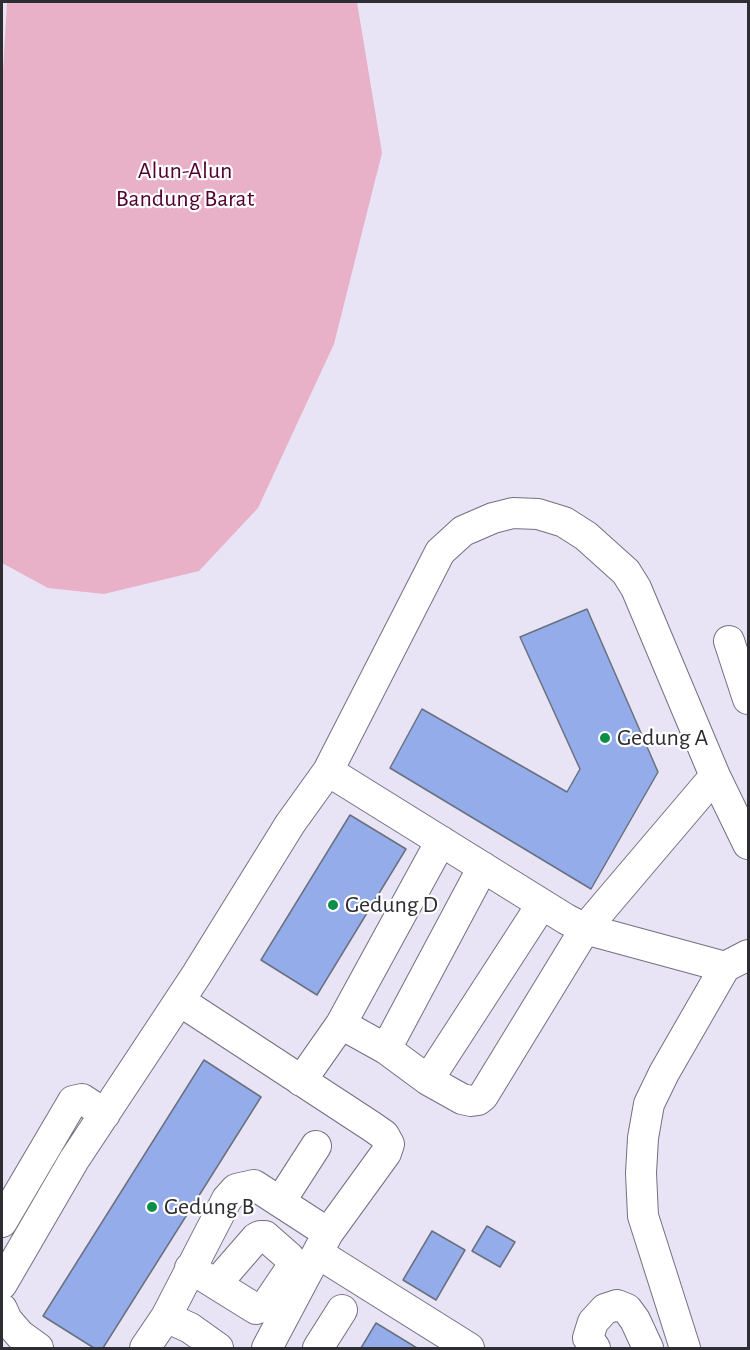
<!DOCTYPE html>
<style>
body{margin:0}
#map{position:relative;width:750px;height:1350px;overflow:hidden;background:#e8e4f6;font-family:"Alegreya Sans",sans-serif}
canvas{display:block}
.frame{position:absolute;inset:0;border:3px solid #2e2d34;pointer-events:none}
</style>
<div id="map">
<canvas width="750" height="1350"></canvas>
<div class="frame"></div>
</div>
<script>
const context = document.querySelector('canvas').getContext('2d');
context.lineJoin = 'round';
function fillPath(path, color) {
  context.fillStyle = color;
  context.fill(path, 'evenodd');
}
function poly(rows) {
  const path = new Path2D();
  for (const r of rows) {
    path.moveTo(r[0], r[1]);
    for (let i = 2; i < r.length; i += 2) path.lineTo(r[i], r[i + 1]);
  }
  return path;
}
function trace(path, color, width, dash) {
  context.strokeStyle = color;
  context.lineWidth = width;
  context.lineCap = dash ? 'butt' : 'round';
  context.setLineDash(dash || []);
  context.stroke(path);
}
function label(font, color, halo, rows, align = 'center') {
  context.font = font + ' "Alegreya Sans",sans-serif';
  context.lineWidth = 4.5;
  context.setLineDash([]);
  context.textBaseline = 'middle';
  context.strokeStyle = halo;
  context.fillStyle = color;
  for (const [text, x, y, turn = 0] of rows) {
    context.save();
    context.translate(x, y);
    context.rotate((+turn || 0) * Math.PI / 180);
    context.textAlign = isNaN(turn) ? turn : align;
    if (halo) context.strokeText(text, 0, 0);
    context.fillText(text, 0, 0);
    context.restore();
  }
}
fillPath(poly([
 [7,2,357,2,382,153,334,344,258,508,199,571,104,594,48,588,2,563,2,89]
]), '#e8b1c7');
const building = poly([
 [587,609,658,772,591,889,390,768,422,709,567,792,580,769,520,637,587,609],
 [350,815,406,849,317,995,261,960,350,815],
 [204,1060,261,1097,103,1348,94,1348,43,1316,204,1060],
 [487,1226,515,1242,500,1267,472,1251,487,1226],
 [432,1231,465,1250,436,1300,403,1280,432,1231],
 [376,1323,417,1348,361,1348,376,1323]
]);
fillPath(building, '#94adea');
trace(building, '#69707f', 1.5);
const minor = poly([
 [729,641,748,699],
 [725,967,585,929,566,919,328,771,440,552,463,531,493,518,513,513,538,514,564,522,586,536,626,572,636,588,715,776,748,844],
 [180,1001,371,1126,384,1135,389,1144,386,1153,328,1233,267,1348],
 [341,1024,441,841],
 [386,1049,483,867],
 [428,1080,542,904],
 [301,1081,341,1024,386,1049,428,1080,462,1099,471,1101,478,1100,483,1096,585,929,715,776],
 [280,1202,316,1146],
 [2,1222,73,1101,82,1099,105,1114],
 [319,1254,469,1348],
 [190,1268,256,1309,267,1304,292,1267,292,1262,289,1257,265,1236,260,1236,256,1238,216,1284],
 [2,1284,74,1160,197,974,290,824,328,771],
 [2,1309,7,1320,20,1335,38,1348],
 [166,1317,227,1199,236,1189,254,1185,328,1233],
 [145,1348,166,1317,190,1328,218,1348],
 [318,1348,342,1310],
 [595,1348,588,1338,593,1322,605,1309,617,1305,627,1309,635,1320,648,1348],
 [685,1348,643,1216,641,1173,643,1138,649,1104,664,1073,725,967,748,955]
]);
trace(minor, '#747080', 32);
trace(minor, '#fff', 30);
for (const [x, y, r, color] of [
 [605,738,6,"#0b8e4b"],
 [333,905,6,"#0b8e4b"],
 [152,1207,6,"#0b8e4b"]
]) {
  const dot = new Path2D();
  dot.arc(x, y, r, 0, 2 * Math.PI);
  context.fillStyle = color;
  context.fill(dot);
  trace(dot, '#fff', 2);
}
label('24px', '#52002f', '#fff', [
 ["Alun-Alun",185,171],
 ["Bandung Barat",185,199]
]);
label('24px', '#2e2d34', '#fff', [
 ["Gedung A",617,738],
 ["Gedung D",345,905],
 ["Gedung B",164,1207]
], 'left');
</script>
